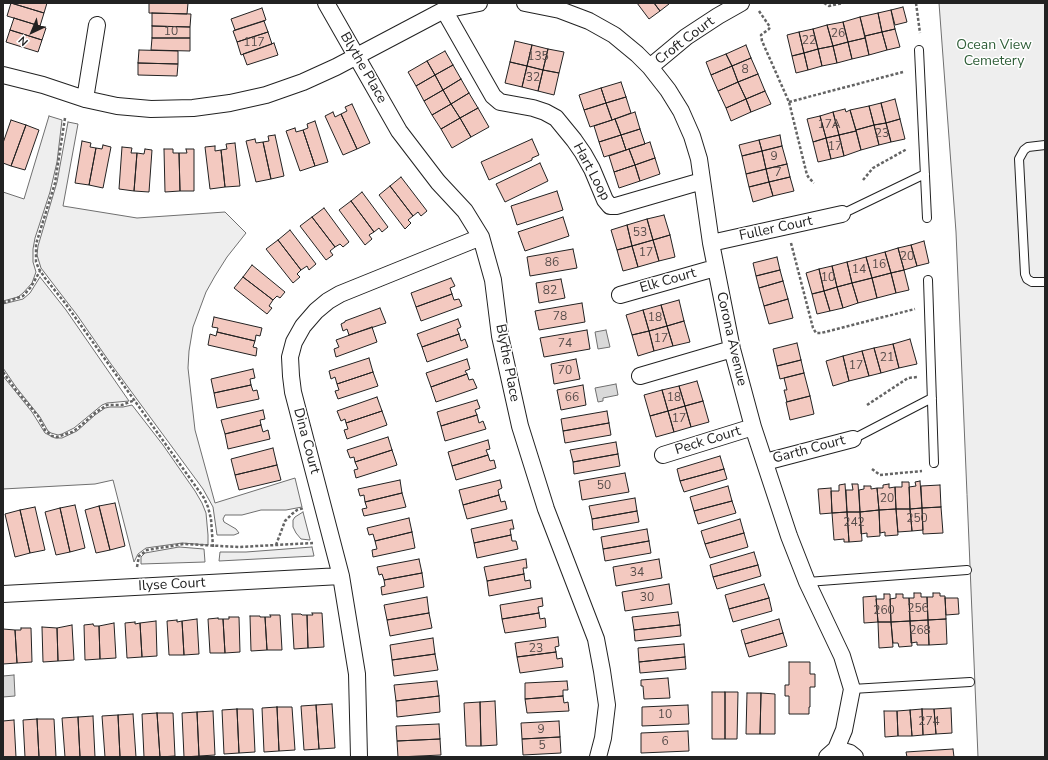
<!DOCTYPE html>
<style>
body{margin:0}
#map{position:relative;width:1048px;height:760px;overflow:hidden;background:#fff;font-family:"Nunito Sans",sans-serif}
canvas{display:block}
.frame{position:absolute;inset:0;border:4px solid #222;pointer-events:none}
.north{position:absolute;left:12px;top:12px;width:40px;height:40px;-webkit-text-stroke:3px #fff;paint-order:stroke;rotate:224deg;font-size:11px;font-weight:700;line-height:16px;text-align:center;color:#222}
.north::after{content:'';display:block;margin:auto;width:14px;height:18px;background:#222;clip-path:polygon(50% 0,100% 100%,50% 72%,0 100%)}
</style>
<div id="map">
<canvas width="1048" height="760"></canvas>
<div class="frame"></div>
<div class="north">N</div>
</div>
<script>
const context = document.querySelector('canvas').getContext('2d');
context.lineJoin = 'round';
function fillPath(path, color) {
  context.fillStyle = color;
  context.fill(path, 'evenodd');
}
function poly(rows) {
  const path = new Path2D();
  for (const r of rows) {
    path.moveTo(r[0], r[1]);
    for (let i = 2; i < r.length; i += 2) path.lineTo(r[i], r[i + 1]);
  }
  return path;
}
function trace(path, color, width, dash) {
  context.strokeStyle = color;
  context.lineWidth = width;
  context.lineCap = dash ? 'butt' : 'round';
  context.setLineDash(dash || []);
  context.stroke(path);
}
function label(font, color, halo, rows, align = 'center') {
  context.font = font + ' "Nunito Sans",sans-serif';
  context.lineWidth = 3;
  context.setLineDash([]);
  context.textBaseline = 'middle';
  context.strokeStyle = halo;
  context.fillStyle = color;
  for (const [text, x, y, turn = 0] of rows) {
    context.save();
    context.translate(x, y);
    context.rotate((+turn || 0) * Math.PI / 180);
    context.textAlign = isNaN(turn) ? turn : align;
    if (halo) context.strokeText(text, 0, 0);
    context.fillText(text, 0, 0);
    context.restore();
  }
}
const green = poly([
 [939,3,1045,3,1045,757,978,757,956,232,939,3],
 [49,116,62,120,57,162,50,192,35,238,33,249,33,262,36,272,32,283,23,293,18,297,3,301,3,192,24,199,49,116],
 [68,122,78,124,63,206,137,218,225,212,246,233,227,257,215,276,206,292,193,327,189,351,188,368,195,430,215,503,295,478,302,507,286,510,261,510,242,515,225,515,223,519,224,522,236,529,239,533,234,535,217,535,213,507,203,489,111,364,77,315,41,268,37,255,38,246,57,182,68,122],
 [40,277,66,310,129,401,107,403,102,405,74,428,62,434,58,435,51,433,48,431,40,417,16,387,3,368,3,304,23,299,30,293,40,277],
 [3,376,32,412,45,433,55,438,62,438,77,431,95,415,105,408,110,407,123,407,132,405,163,445,195,491,202,503,206,513,208,535,208,545,182,543,146,548,138,554,134,562,113,480,95,484,3,489,3,376],
 [303,512,310,539,310,540,301,539,296,533,293,527,293,520,295,517,303,512],
 [179,547,204,549,205,562,141,564,141,557,145,553,179,547],
 [312,547,314,556,219,561,220,552,246,552,312,547]
]);
fillPath(green, '#eee');
trace(green, '#6f6f6f', 1);
const water = poly([
 [606,330,610,347,598,349,595,332,606,330],
 [616,384,618,395,603,398,603,401,598,402,595,388,616,384],
 [14,675,15,696,3,697,3,676,14,675]
]);
fillPath(water, '#d9d9d9');
trace(water, '#6f6f6f', 1);
const building = poly([
 [11,3,47,3,44,13,11,3],
 [11,3,44,13,40,26,7,16,11,3],
 [149,3,188,3,187,14,149,13,149,3],
 [637,3,654,3,660,11,649,19,637,3],
 [654,3,668,3,669,4,660,11,654,3],
 [903,7,907,22,895,25,891,10,903,7],
 [262,8,266,20,235,30,231,19,262,8],
 [891,10,895,29,882,32,878,13,891,10],
 [152,13,191,14,190,27,152,26,152,13],
 [878,13,882,32,865,36,860,17,878,13],
 [860,17,865,38,848,42,843,22,860,17],
 [14,18,46,28,42,40,10,30,14,18],
 [264,21,268,32,237,42,233,31,264,21],
 [843,22,848,42,833,46,827,25,843,22],
 [827,25,833,46,818,49,813,29,827,25],
 [152,26,190,27,190,38,152,38,152,26],
 [813,29,818,49,804,53,799,32,813,29],
 [895,29,900,47,887,50,882,32,895,29],
 [10,30,42,40,38,52,6,42,10,30],
 [268,32,272,44,241,55,237,42,268,32],
 [799,32,804,53,792,56,787,35,799,32],
 [882,32,887,50,869,55,865,36,882,32],
 [152,38,190,38,190,51,151,50,152,38],
 [865,38,869,55,852,59,848,42,865,38],
 [515,41,532,45,527,66,510,62,515,41],
 [848,42,852,59,837,63,833,46,848,42],
 [274,43,278,55,247,65,243,54,274,43],
 [532,45,548,49,543,70,527,66,532,45],
 [746,45,751,58,732,66,726,54,746,45],
 [833,46,837,63,822,66,818,49,833,46],
 [548,49,564,52,559,73,543,70,548,49],
 [818,49,822,66,808,70,804,53,818,49],
 [139,50,178,51,178,64,138,63,139,50],
 [445,51,453,65,435,75,427,61,445,51],
 [804,53,808,70,796,73,792,56,804,53],
 [726,54,732,66,711,75,706,62,726,54],
 [751,58,758,74,738,82,732,66,751,58],
 [427,61,435,75,416,86,408,72,427,61],
 [510,62,527,66,522,87,505,83,510,62],
 [138,63,178,64,177,76,138,75,138,63],
 [453,65,461,79,443,90,435,75,453,65],
 [527,66,543,70,538,91,522,87,527,66],
 [732,66,738,82,718,91,711,75,732,66],
 [543,70,559,73,554,95,538,91,543,70],
 [758,74,765,91,746,99,738,82,758,74],
 [435,75,443,90,424,101,416,86,435,75],
 [461,79,469,93,451,104,443,90,461,79],
 [621,82,626,97,606,103,601,88,621,82],
 [738,82,746,99,726,108,718,91,738,82],
 [601,88,606,103,584,110,579,95,601,88],
 [443,90,451,104,432,115,424,101,443,90],
 [765,91,771,104,751,112,746,99,765,91],
 [469,93,478,108,460,118,451,104,469,93],
 [626,97,631,113,612,120,606,103,626,97],
 [746,99,751,112,731,121,726,108,746,99],
 [895,99,900,119,886,123,881,103,895,99],
 [606,103,612,120,590,127,584,110,606,103],
 [881,103,886,123,874,125,869,106,881,103],
 [352,104,370,143,357,149,341,114,347,111,345,107,352,104],
 [451,104,460,118,441,129,432,115,451,104],
 [869,106,874,125,856,130,850,110,869,106],
 [478,108,489,127,471,137,460,118,478,108],
 [845,109,846,112,850,110,856,131,839,135,833,112,845,109],
 [333,112,335,117,341,114,357,149,343,155,325,116,333,112],
 [635,112,640,129,621,135,615,119,635,112],
 [833,112,839,135,826,138,820,116,833,112],
 [820,116,826,138,813,142,807,119,820,116],
 [460,118,471,137,452,148,441,129,460,118],
 [615,119,621,135,599,142,594,126,615,119],
 [900,119,905,139,891,142,886,123,900,119],
 [11,120,26,125,11,166,3,163,3,143,11,120],
 [315,121,328,162,315,166,303,130,308,128,307,124,315,121],
 [886,123,891,142,879,145,874,125,886,123],
 [26,125,39,130,25,170,11,166,26,125],
 [874,125,879,145,861,150,856,130,874,125],
 [295,128,296,132,303,130,315,166,300,171,286,131,295,128],
 [640,129,645,144,626,150,621,135,640,129],
 [856,131,861,150,844,156,839,135,856,131],
 [275,135,284,176,271,179,263,142,269,141,268,136,275,135],
 [621,135,626,150,604,157,599,142,621,135],
 [780,135,782,146,762,151,759,140,780,135],
 [839,135,844,156,831,159,826,138,839,135],
 [826,138,831,159,818,162,813,142,826,138],
 [255,139,256,143,263,142,271,179,256,182,246,141,255,139],
 [532,139,539,155,532,158,532,160,489,180,481,162,532,139],
 [759,140,762,151,742,156,739,145,759,140],
 [82,141,91,143,90,147,96,148,89,185,75,183,82,141],
 [650,142,655,158,635,165,629,149,650,142],
 [235,143,240,186,225,187,221,150,227,149,226,144,235,143],
 [103,145,111,147,103,188,89,185,96,148,102,149,103,145],
 [215,146,215,151,221,150,225,187,210,189,205,147,215,146],
 [782,146,787,164,766,169,762,151,782,146],
 [122,147,132,148,131,153,137,153,134,191,119,189,122,147],
 [145,149,152,150,149,192,134,191,137,153,144,154,145,149],
 [164,149,173,149,173,153,179,153,180,191,165,192,164,149],
 [186,149,194,149,194,191,180,191,179,153,187,153,186,149],
 [629,149,635,165,614,172,609,156,629,149],
 [762,151,766,169,746,174,742,156,762,151],
 [655,158,660,174,640,181,635,165,655,158],
 [540,163,548,181,505,202,496,184,540,163],
 [787,164,790,177,769,182,766,169,787,164],
 [635,165,640,181,619,188,614,172,635,165],
 [766,169,769,182,749,187,746,174,766,169],
 [401,177,427,211,421,216,418,212,413,216,390,186,401,177],
 [790,177,794,191,773,196,769,182,790,177],
 [769,182,773,196,753,202,749,187,769,182],
 [390,186,413,216,408,220,411,223,405,229,379,195,390,186],
 [557,191,563,210,517,225,511,206,557,191],
 [362,192,388,227,382,232,379,228,374,232,351,201,362,192],
 [351,201,374,232,369,235,372,239,365,245,339,210,351,201],
 [324,208,349,242,343,247,340,244,335,247,312,217,324,208],
 [664,215,670,235,653,240,647,219,664,215],
 [312,217,335,247,330,251,333,255,326,260,300,226,312,217],
 [563,217,569,236,525,251,518,232,563,217],
 [647,219,653,240,632,246,627,225,647,219],
 [627,225,632,246,617,250,611,230,627,225],
 [290,230,316,264,309,270,307,266,301,270,278,240,290,230],
 [670,235,675,257,659,261,653,240,670,235],
 [278,240,301,270,297,274,300,277,293,283,266,249,278,240],
 [653,240,659,261,638,267,632,246,653,240],
 [924,241,929,263,917,266,911,245,924,241],
 [911,245,917,266,904,270,898,248,911,245],
 [632,246,638,267,623,271,617,250,632,246],
 [898,248,904,270,891,273,885,252,898,248],
 [573,249,577,268,530,276,527,257,573,249],
 [885,252,891,273,872,278,866,257,885,252],
 [777,257,780,270,756,276,753,263,777,257],
 [866,257,872,278,852,283,847,262,866,257],
 [847,262,852,283,837,287,832,266,847,262],
 [252,265,285,292,280,298,277,296,273,300,243,277,252,265],
 [832,266,837,287,824,291,819,269,832,266],
 [819,269,824,291,812,294,806,273,819,269],
 [780,270,783,281,759,288,756,276,780,270],
 [904,270,909,290,896,293,891,273,904,270],
 [891,273,896,293,877,298,872,278,891,273],
 [243,277,273,300,269,306,272,308,267,314,234,288,243,277],
 [451,278,455,286,450,288,452,294,416,307,411,293,451,278],
 [872,278,877,298,858,303,852,283,872,278],
 [561,279,565,298,539,303,536,283,561,279],
 [783,281,788,299,764,306,759,288,783,281],
 [852,283,858,303,843,308,837,287,852,283],
 [837,287,843,308,830,311,824,291,837,287],
 [824,291,830,311,817,314,812,294,824,291],
 [452,294,454,300,459,299,462,306,421,321,416,307,452,294],
 [788,299,793,318,769,324,764,306,788,299],
 [679,300,684,321,667,326,661,305,679,300],
 [582,303,585,322,539,330,535,311,582,303],
 [661,305,667,326,649,331,643,310,661,305],
 [380,308,386,323,349,335,347,329,343,331,341,324,345,322,345,321,380,308],
 [643,310,649,331,632,335,626,315,643,310],
 [214,317,262,328,260,336,256,335,255,341,217,332,218,328,212,327,214,317],
 [458,319,461,327,457,329,459,334,422,347,417,334,458,319],
 [684,321,690,342,673,346,667,326,684,321],
 [667,326,673,346,654,351,649,331,667,326],
 [372,327,377,342,336,357,334,349,339,347,336,340,372,327],
 [587,330,590,349,544,357,540,338,587,330],
 [649,331,654,351,638,356,632,335,649,331],
 [217,332,255,341,253,347,257,348,256,356,208,345,210,334,216,336,217,332],
 [459,334,461,341,465,339,468,347,427,362,422,347,459,334],
 [910,339,917,364,899,368,893,344,910,339],
 [797,343,801,360,777,366,773,349,797,343],
 [893,344,899,368,881,373,874,348,893,344],
 [874,348,881,373,869,376,862,351,874,348],
 [862,351,869,376,849,381,843,356,862,351],
 [843,356,849,381,833,386,826,361,843,356],
 [369,358,373,372,337,384,335,377,331,379,329,371,369,358],
 [467,359,470,369,465,371,467,374,431,387,426,373,467,359],
 [576,359,580,379,554,384,551,364,576,359],
 [801,360,804,373,780,379,777,366,801,360],
 [253,369,255,378,250,379,251,385,214,393,211,379,253,369],
 [373,372,378,386,338,399,335,391,339,390,337,384,373,372],
 [804,373,810,396,787,402,784,390,787,390,784,378,804,373],
 [467,374,469,380,473,379,477,388,436,402,431,387,467,374],
 [697,381,703,401,685,406,679,386,697,381],
 [251,385,253,391,257,390,259,399,217,408,214,393,251,385],
 [583,385,586,405,561,410,557,390,583,385],
 [679,386,685,406,668,411,662,390,679,386],
 [662,390,668,411,650,416,644,395,662,390],
 [810,396,814,414,790,420,786,402,810,396],
 [377,397,382,411,346,423,345,419,341,421,337,411,377,397],
 [477,400,480,408,475,410,477,415,441,426,437,412,477,400],
 [703,401,709,422,691,427,685,406,703,401],
 [685,406,691,427,674,432,668,411,685,406],
 [263,410,265,419,260,420,261,425,225,434,221,420,263,410],
 [382,411,387,425,347,439,344,430,348,429,346,423,382,411],
 [607,411,609,423,563,431,561,419,607,411],
 [668,411,674,432,656,437,650,416,668,411],
 [477,415,479,423,483,421,486,429,445,441,441,426,477,415],
 [609,423,611,435,565,443,563,431,609,423],
 [261,425,263,432,268,430,270,439,228,449,225,434,261,425],
 [388,437,392,450,355,462,354,457,350,458,347,450,388,437],
 [488,440,490,449,486,450,488,455,452,466,448,452,488,440],
 [616,442,618,454,573,462,570,450,616,442],
 [273,448,277,465,235,475,231,459,273,448],
 [392,450,397,465,356,478,354,470,358,469,355,462,392,450],
 [618,454,620,466,574,474,573,462,618,454],
 [488,455,490,461,494,460,496,468,456,480,452,466,488,455],
 [720,456,724,469,680,481,677,469,720,456],
 [277,465,281,480,239,490,235,475,277,465],
 [724,469,727,479,684,492,680,481,724,469],
 [625,473,629,492,582,500,579,481,625,473],
 [400,480,402,493,365,502,364,495,360,496,358,489,400,480],
 [500,480,502,488,498,490,499,495,463,505,459,490,500,480],
 [920,481,922,508,910,509,909,487,916,486,915,482,920,481],
 [902,482,909,482,910,509,896,509,895,487,902,487,902,482],
 [845,484,847,512,832,513,831,491,839,491,839,485,845,484],
 [852,484,858,484,860,512,847,512,846,490,853,490,852,484],
 [889,484,889,488,895,487,896,509,879,510,877,488,883,488,883,485,889,484],
 [940,485,941,507,922,508,921,486,940,485],
 [728,486,732,501,694,511,690,497,728,486],
 [864,486,871,486,871,489,877,488,879,510,860,512,859,490,864,489,864,486],
 [831,488,832,513,820,514,818,489,831,488],
 [402,493,406,507,364,516,362,509,367,508,365,502,402,493],
 [499,495,501,502,505,501,507,509,467,519,463,505,499,495],
 [635,498,637,511,592,519,589,506,635,498],
 [732,501,736,513,698,524,694,511,732,501],
 [115,503,125,546,110,550,99,506,115,503],
 [75,505,85,548,70,552,60,508,75,505],
 [99,506,110,550,96,553,85,510,99,506],
 [35,507,45,550,30,553,20,510,35,507],
 [941,507,943,533,923,534,922,508,941,507],
 [60,508,70,552,56,555,45,512,60,508],
 [922,508,923,530,912,531,910,509,922,508],
 [896,509,898,535,885,536,885,532,880,533,879,510,896,509],
 [896,509,910,509,912,531,898,532,896,509],
 [20,510,30,553,15,557,5,514,20,510],
 [879,510,880,536,867,537,867,533,861,534,860,512,879,510],
 [637,511,639,522,593,530,592,519,637,511],
 [847,512,849,542,844,542,844,539,834,540,832,513,847,512],
 [847,512,860,512,862,541,849,542,847,512],
 [409,518,412,532,375,541,373,534,369,535,367,528,409,518],
 [740,519,744,533,705,544,701,531,740,519],
 [512,520,514,529,510,529,511,535,474,543,471,529,512,520],
 [647,529,649,541,603,549,601,537,647,529],
 [412,532,415,548,373,557,372,550,377,549,375,541,412,532],
 [744,533,748,547,710,558,705,544,744,533],
 [511,535,512,541,516,541,518,549,477,558,474,543,511,535],
 [649,541,651,553,605,561,603,549,649,541],
 [754,552,758,565,713,577,710,565,754,552],
 [419,559,422,573,384,580,382,574,379,575,377,567,419,559],
 [526,559,527,568,523,568,524,574,487,581,484,567,526,559],
 [659,559,662,578,616,586,613,567,659,559],
 [758,565,761,576,717,589,713,577,758,565],
 [422,573,424,587,382,595,381,587,385,586,384,580,422,573],
 [524,574,525,581,530,580,531,588,489,596,487,581,524,574],
 [669,584,672,604,625,611,622,592,669,584],
 [764,584,769,598,729,609,725,595,764,584],
 [914,593,921,593,921,597,927,597,928,620,910,621,909,598,914,598,914,593],
 [933,593,940,593,940,596,945,596,946,619,928,620,927,597,933,597,933,593],
 [884,594,890,594,891,622,878,622,876,599,884,599,884,594],
 [896,594,903,594,903,598,909,598,910,621,891,622,890,599,896,598,896,594],
 [876,596,878,622,864,623,863,597,876,596],
 [427,597,429,613,387,620,384,605,427,597],
 [542,598,543,606,538,607,539,613,502,619,500,605,542,598],
 [769,598,772,611,733,622,729,609,769,598],
 [945,598,958,598,959,614,946,615,945,598],
 [678,612,680,625,634,630,632,617,678,612],
 [312,613,322,613,324,647,308,648,307,615,313,615,312,613],
 [429,613,432,628,390,636,387,620,429,613],
 [539,613,540,619,545,618,546,627,505,633,502,619,539,613],
 [292,614,301,614,302,615,307,615,308,648,294,649,292,614],
 [270,615,280,615,282,650,267,650,265,617,271,617,270,615],
 [250,616,260,616,260,617,265,617,267,650,251,651,250,616],
 [229,617,239,617,240,652,225,653,223,619,229,619,229,617],
 [218,618,218,619,223,619,225,653,210,653,208,619,218,618],
 [197,619,199,654,184,655,182,621,197,619],
 [779,619,783,633,745,644,741,630,779,619],
 [946,619,947,644,929,645,928,620,946,619],
 [177,620,177,622,182,621,184,655,169,655,167,621,177,620],
 [928,620,929,645,917,645,917,642,911,643,910,621,928,620],
 [156,621,157,656,142,657,140,623,156,621],
 [910,621,912,646,899,647,898,643,893,643,891,622,910,621],
 [135,622,135,624,140,623,142,657,127,658,125,623,135,622],
 [878,622,891,622,893,647,879,648,878,622],
 [114,623,116,658,100,659,99,626,114,623],
 [93,624,94,626,99,626,100,659,85,660,84,625,93,624],
 [72,625,74,660,58,661,57,628,72,625],
 [680,625,681,636,635,641,634,630,680,625],
 [42,627,57,628,58,661,43,662,42,627],
 [21,628,31,628,32,662,17,663,15,630,21,630,21,628],
 [3,629,15,630,17,663,3,664,3,629],
 [783,633,787,646,749,657,745,644,783,633],
 [558,637,559,646,555,647,556,652,517,657,515,643,558,637],
 [433,638,435,654,392,660,390,645,433,638],
 [684,644,685,657,639,662,638,648,684,644],
 [556,652,557,659,562,658,563,667,520,673,517,657,556,652],
 [435,654,438,670,394,676,392,660,435,654],
 [685,657,686,669,640,673,639,662,685,657],
 [789,662,810,662,810,674,815,674,815,687,810,687,810,707,809,707,809,714,789,714,789,696,785,696,785,685,789,685,789,662],
 [668,678,670,698,644,699,643,686,641,686,641,680,668,678],
 [437,681,439,696,396,701,394,685,437,681],
 [567,681,568,690,563,690,563,696,525,699,525,683,567,681],
 [712,692,725,692,725,739,712,739,712,692],
 [725,692,738,692,737,739,725,739,725,692],
 [747,693,761,693,760,734,746,734,747,693],
 [761,693,775,694,775,734,760,734,761,693],
 [439,696,440,712,397,717,396,701,439,696],
 [563,696,564,703,568,702,569,711,527,713,525,699,563,696],
 [495,701,497,745,481,746,480,702,495,701],
 [480,702,481,746,466,746,464,703,480,702],
 [332,704,335,748,319,749,316,705,332,704],
 [316,705,319,749,304,750,301,706,316,705],
 [688,705,689,724,642,726,642,707,688,705],
 [277,707,279,751,264,752,262,708,277,707],
 [277,707,292,707,295,750,279,751,277,707],
 [951,708,952,733,936,734,934,709,951,708],
 [237,709,239,753,224,754,222,710,237,709],
 [237,709,253,709,255,752,239,753,237,709],
 [922,709,934,709,936,734,923,735,922,709],
 [922,709,923,735,912,736,910,710,922,709],
 [910,710,912,736,898,736,897,711,910,710],
 [213,711,215,755,199,756,197,712,213,711],
 [884,711,897,711,898,736,885,737,884,711],
 [197,712,199,756,184,757,182,713,197,712],
 [157,713,160,757,144,757,142,714,157,713],
 [157,713,173,713,175,756,160,757,157,713],
 [133,714,136,757,120,757,118,715,133,714],
 [118,715,120,757,105,757,102,716,118,715],
 [93,716,95,757,80,757,78,717,93,716],
 [78,717,80,757,65,757,62,718,78,717],
 [37,719,39,757,25,757,23,720,37,719],
 [37,719,54,719,56,757,39,757,37,719],
 [14,720,16,757,3,757,3,721,14,720],
 [559,721,560,737,522,739,521,723,559,721],
 [439,724,440,739,397,741,396,726,439,724],
 [688,731,689,751,641,753,641,733,688,731],
 [560,737,561,753,523,755,522,739,560,737],
 [440,739,441,755,398,757,397,741,440,739],
 [953,749,954,757,907,757,906,752,953,749]
]);
fillPath(building, '#f3c9c0');
trace(building, '#222', 1);
const lane = poly([
 [919,50,927,218],
 [1045,145,1028,147,1024,150,1019,159,1025,274,1027,279,1032,282,1045,282],
 [842,214,925,174],
 [928,280,934,463],
 [853,439,932,398],
 [807,582,967,570],
 [852,689,970,682]
]);
const street = poly([
 [326,3,399,131,438,182,465,211,481,237,493,280,500,336,520,426,546,509,596,639,602,671,607,705,603,738,598,757],
 [525,3,560,10,589,21,614,35,637,54,650,67,668,90,681,111,692,136,699,159,711,243,732,349,753,427,789,536,807,582,842,656,852,689,844,730,836,749,827,757],
 [444,10,493,96,500,102,533,108,545,112,556,118,574,140,583,153,592,169,605,200,610,206,616,206,702,181],
 [650,67,686,37,718,16,741,3],
 [3,75,43,85,85,99,117,106,151,109,193,108,230,103,266,95,303,82,336,67,444,10,479,3],
 [85,99,97,25],
 [711,243,842,214],
 [620,295,715,268],
 [640,376,732,349],
 [663,455,753,427],
 [765,462,853,439],
 [3,594,341,576],
 [836,749,850,753,855,757],
 [359,757,357,674,341,576,293,392,291,376,290,357,294,342,303,326,316,311,328,301,340,294,481,237]
]);
trace(lane, '#222', 10);
trace(street, '#222', 18);
trace(poly([
 [824,3,829,6,843,3],
 [916,3,920,33],
 [759,11,770,27,769,29,761,35,762,41,789,102,807,175,809,178,814,183],
 [789,102,903,72],
 [65,118,55,183,36,244,36,262,39,269,45,278,65,303,204,498,208,507,211,519,213,547],
 [863,180,873,168,907,149],
 [791,243,813,328,816,333,821,333,915,309],
 [3,303,23,296,31,287,40,271],
 [3,372,16,390,38,416,45,430,52,436,57,437,72,432,78,428,95,413,107,405,122,405,135,400],
 [867,405,908,378,918,377],
 [872,469,880,475,922,471],
 [276,545,285,521,292,514,297,510,304,508],
 [137,567,139,556,147,550,184,544,239,547,313,543]
]), '#646464', 2.5, [3, 2]);
trace(lane, '#fff', 8);
trace(street, '#fff', 16);
label('12px', '#564c4a', null, [
 ["10",171,32],
 ["26",838,34],
 ["22",809,41],
 ["117",254,43],
 ["135",538,57],
 ["8",745,70],
 ["32",533,78],
 ["17A",829,125],
 ["23",882,134],
 ["17",835,147],
 ["9",774,157],
 ["7",778,173],
 ["53",640,233],
 ["17",646,253],
 ["20",907,257],
 ["86",552,263],
 ["16",879,265],
 ["14",859,270],
 ["10",828,278],
 ["82",550,291],
 ["78",560,317],
 ["18",655,318],
 ["17",661,339],
 ["74",565,344],
 ["21",887,358],
 ["17",856,366],
 ["70",565,371],
 ["66",572,398],
 ["18",674,398],
 ["17",679,419],
 ["50",604,486],
 ["20",887,499],
 ["250",917,519],
 ["242",854,523],
 ["34",637,573],
 ["30",647,598],
 ["256",918,609],
 ["260",884,611],
 ["268",920,631],
 ["23",536,649],
 ["10",665,715],
 ["274",929,722],
 ["9",541,730],
 ["6",665,742],
 ["5",542,746]
]);
label('14px', '#222', '#fff', [
 ["Croft Court",685,41,-37],
 ["Blythe Place",363,68,60],
 ["Hart Loop",591,172,62],
 ["Fuller Court",776,229,-12],
 ["Elk Court",668,281,-16],
 ["Corona Avenue",731,339,77],
 ["Blythe Place",507,363,79],
 ["Dina Court",306,441,75],
 ["Peck Court",708,441,-17],
 ["Garth Court",809,450,-15],
 ["Ilyse Court",172,585,-3]
]);
label('14px', '#2f5e38', '#fff', [
 ["Ocean View",994,46],
 ["Cemetery",994,62]
]);
</script>
